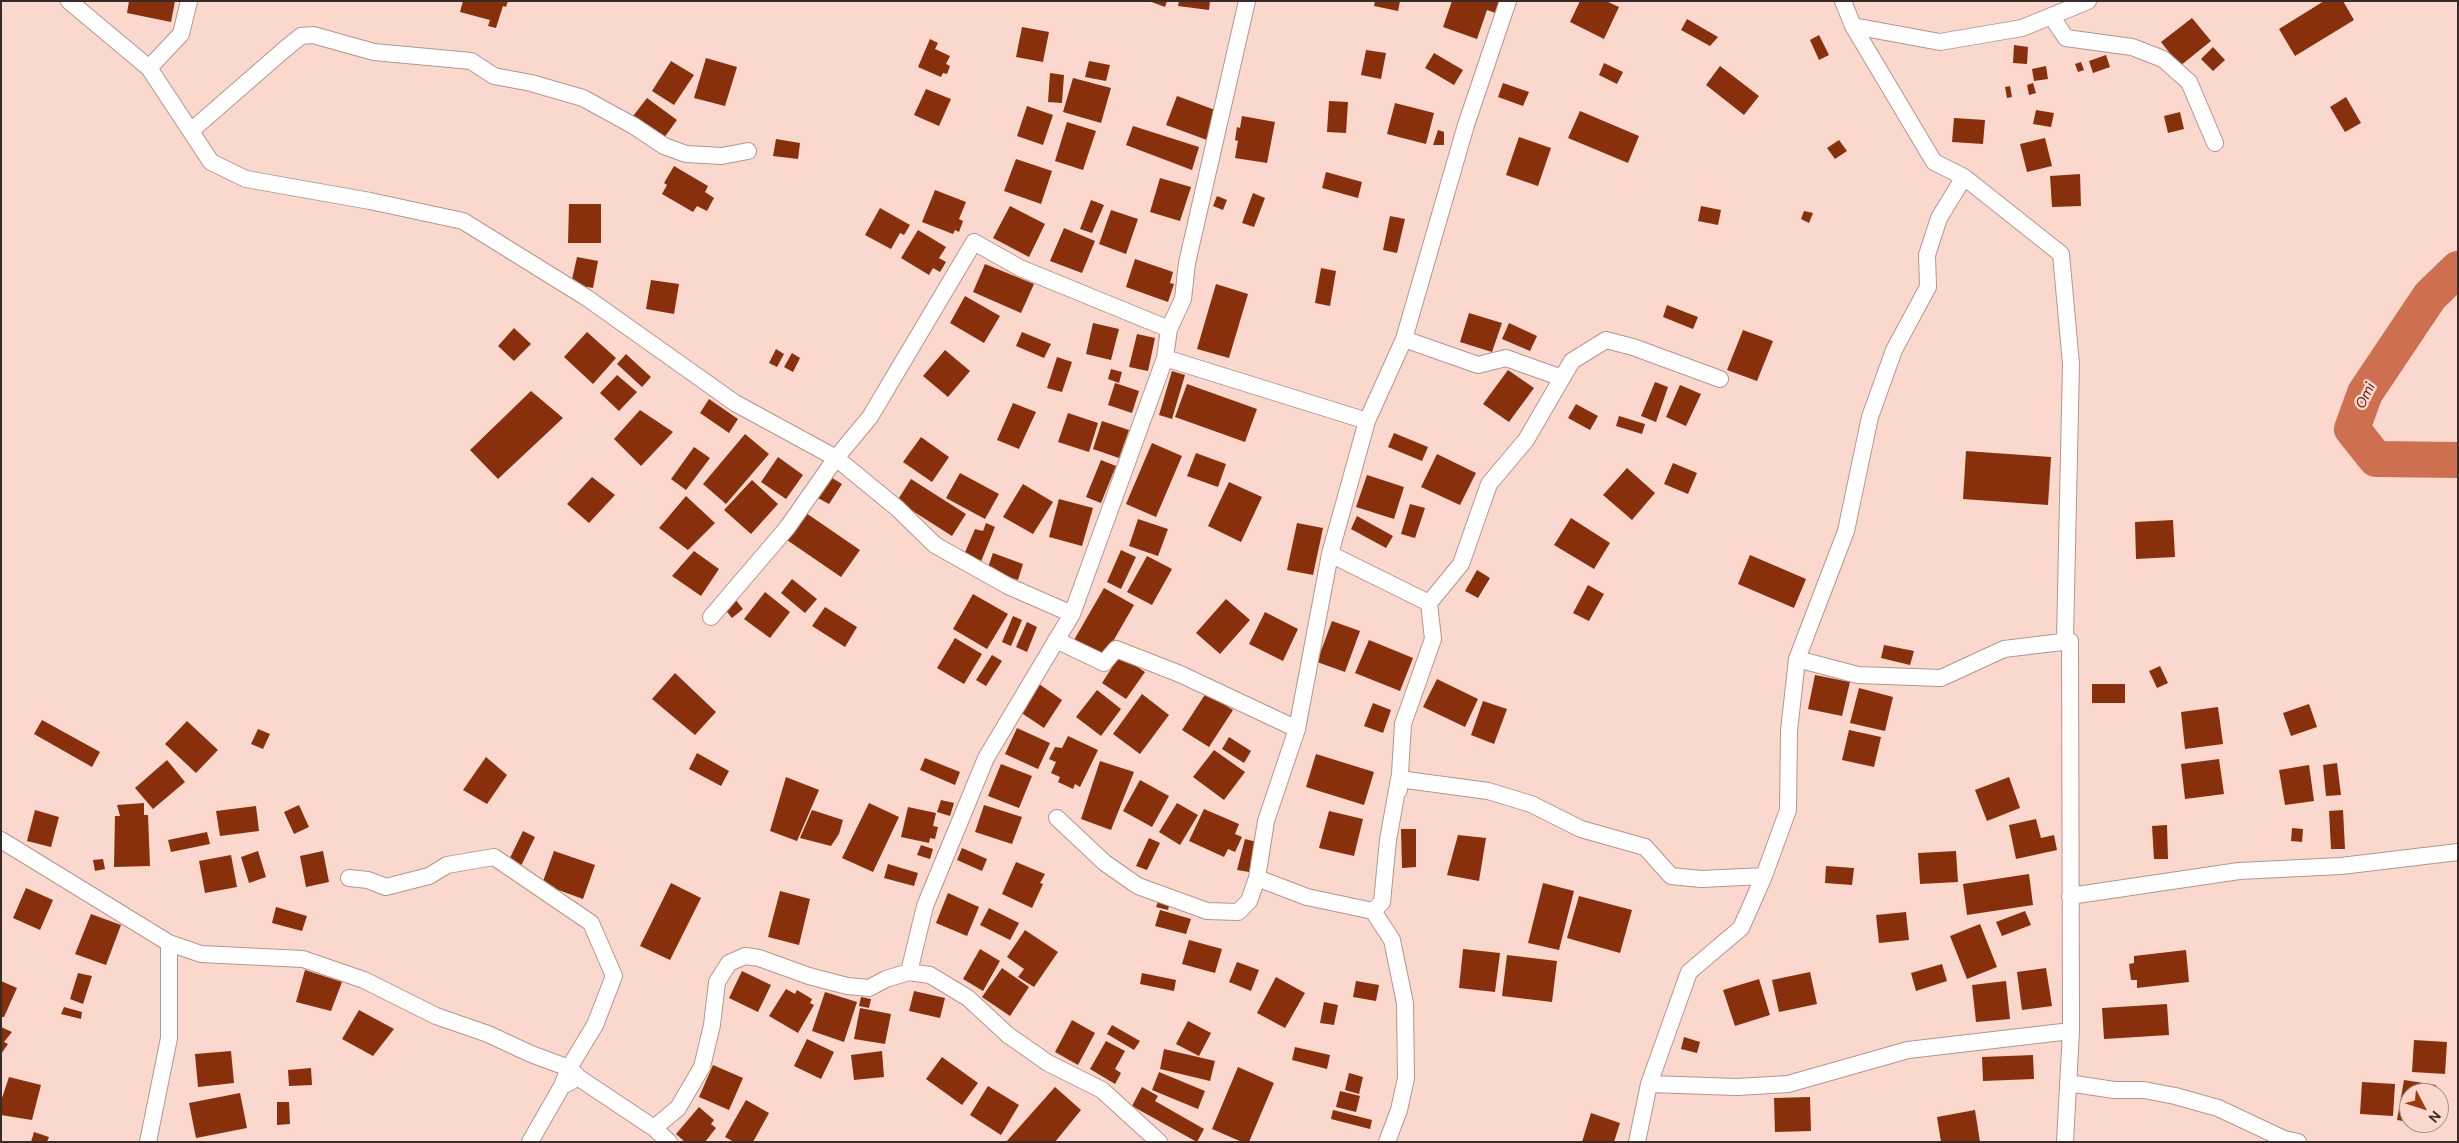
<!DOCTYPE html>
<style>
body{margin:0}
#map{position:relative;width:2459px;height:1143px;overflow:hidden;background:#fad8cd;font-family:"DM Sans",sans-serif}
canvas{display:block}
.frame{position:absolute;inset:0;border:2px solid #382b27;pointer-events:none}
.north{position:absolute;left:2399px;top:1083px;width:50px;height:50px;box-sizing:border-box;background:#fad8cd;border:1px solid #ac938b;border-radius:50%;rotate:130deg;font-size:14px;font-weight:700;line-height:20px;text-align:center;color:#382b27}
.north::after{content:'';display:block;margin:auto;width:18px;height:22px;background:#9e380f;clip-path:polygon(50% 0,100% 100%,50% 72%,0 100%)}
</style>
<div id="map">
<canvas width="2459" height="1143"></canvas>
<div class="frame"></div>
<div class="north">N</div>
</div>
<script>
const context = document.querySelector('canvas').getContext('2d');
context.lineJoin = 'round';
function poly(rows) {
  const path = new Path2D();
  for (const r of rows) {
    path.moveTo(r[0], r[1]);
    for (let i = 2; i < r.length; i += 2) path.lineTo(r[i], r[i + 1]);
  }
  return path;
}
function trace(path, color, width, dash) {
  context.strokeStyle = color;
  context.lineWidth = width;
  context.lineCap = dash ? 'butt' : 'round';
  context.setLineDash(dash || []);
  context.stroke(path);
}
function fillPath(path, color) {
  context.fillStyle = color;
  context.fill(path, 'evenodd');
}
function label(font, color, halo, rows, align = 'center') {
  context.font = font + ' "DM Sans",sans-serif';
  context.lineWidth = 5;
  context.setLineDash([]);
  context.textBaseline = 'middle';
  context.strokeStyle = halo;
  context.fillStyle = color;
  for (const [text, x, y, turn = 0] of rows) {
    context.save();
    context.translate(x, y);
    context.rotate((+turn || 0) * Math.PI / 180);
    context.textAlign = isNaN(turn) ? turn : align;
    if (halo) context.strokeText(text, 0, 0);
    context.fillText(text, 0, 0);
    context.restore();
  }
}
trace(poly([
 [2458,269,2430,296,2365,393,2352,429,2376,459,2458,460]
]), '#ce6f4f', 36);
fillPath(poly([
 [129,1,175,1,171,22,127,13],
 [463,1,508,1,506,7,503,6,496,28,488,26,490,20,460,12],
 [1149,1,1167,1,1165,7],
 [1179,1,1210,1,1209,10,1178,6],
 [1375,1,1400,1,1398,11,1374,6],
 [1452,1,1500,1,1496,13,1487,10,1477,39,1443,27],
 [1580,1,1606,1,1619,7,1604,39,1570,22],
 [2324,1,2343,1,2354,20,2295,56,2279,29],
 [2192,18,2211,41,2180,66,2161,42],
 [1687,19,1718,37,1710,46,1681,30],
 [1022,27,1049,32,1043,62,1016,57],
 [1819,35,1829,55,1819,60,1810,40],
 [930,39,938,43,935,49,950,56,946,64,950,66,947,74,943,73,941,77,918,67],
 [2014,45,2028,47,2027,64,2013,63],
 [2213,47,2225,60,2213,71,2201,59],
 [1366,50,1386,53,1381,79,1361,75],
 [1434,53,1463,70,1454,85,1425,68],
 [2106,55,2110,67,2093,73,2089,61],
 [706,58,737,67,725,106,694,98],
 [671,61,694,75,674,105,652,91],
 [1089,61,1110,65,1106,81,1085,77],
 [2081,62,2084,70,2078,72,2075,64],
 [1604,63,1623,72,1617,84,1599,75],
 [1720,66,1759,96,1744,115,1706,85],
 [2046,66,2048,79,2034,81,2032,69],
 [1050,73,1064,75,1062,103,1048,102],
 [1073,78,1111,88,1101,123,1063,112],
 [1503,83,1529,92,1523,106,1498,97],
 [2033,83,2036,93,2029,95,2027,85],
 [2010,86,2012,97,2007,98,2005,87],
 [926,89,951,99,939,126,914,115],
 [1177,96,1218,111,1207,140,1166,125],
 [2346,97,2361,123,2345,132,2330,107],
 [647,98,677,120,661,142,630,120],
 [1329,101,1348,102,1346,133,1327,132],
 [1395,103,1434,113,1426,144,1387,134],
 [1027,106,1053,115,1043,145,1017,136],
 [2036,110,2054,113,2051,127,2033,124],
 [1580,111,1639,136,1628,163,1568,138],
 [2180,112,2184,129,2168,133,2164,116],
 [1242,116,1275,122,1267,163,1235,158,1238,141,1235,140,1237,127,1240,128],
 [1954,118,1985,120,1983,144,1952,142],
 [1067,122,1096,131,1083,170,1055,161],
 [1133,126,1199,147,1192,170,1126,145],
 [1438,130,1444,132,1444,145,1433,145],
 [1519,137,1551,148,1538,186,1506,175],
 [2045,138,2052,166,2027,172,2020,144],
 [776,139,800,143,798,159,773,156],
 [1839,140,1847,151,1835,159,1827,148],
 [1016,159,1052,171,1041,204,1004,191],
 [674,166,708,186,705,192,714,198,707,211,697,206,693,212,662,194,667,185,664,183],
 [1326,172,1362,182,1358,198,1322,188],
 [2080,174,2081,206,2052,207,2050,176],
 [1160,178,1191,187,1180,221,1150,212],
 [935,190,966,202,959,219,963,221,959,232,955,230,953,234,922,222],
 [1253,193,1265,198,1254,227,1242,223],
 [1217,196,1227,200,1223,210,1213,206],
 [1091,200,1104,205,1092,233,1080,229],
 [569,204,601,204,601,243,568,243],
 [1010,206,1045,224,1029,257,993,238],
 [1701,206,1721,210,1718,225,1698,221],
 [880,208,910,225,904,235,900,233,891,249,865,235],
 [1111,210,1138,219,1126,254,1099,244],
 [1804,211,1813,213,1809,223,1801,219],
 [1390,216,1405,219,1397,253,1383,250],
 [1064,228,1095,241,1082,273,1050,261],
 [918,230,946,247,939,258,946,262,940,272,933,268,929,275,901,258],
 [577,257,598,261,593,288,571,284],
 [1135,259,1173,272,1170,283,1174,284,1168,302,1126,287],
 [985,264,1034,284,1021,313,973,292],
 [1321,268,1336,271,1330,306,1315,303],
 [651,280,679,284,674,314,646,309],
 [1216,284,1248,294,1229,358,1197,349],
 [965,296,1000,316,984,343,950,323],
 [1667,305,1698,317,1693,329,1663,317],
 [1469,313,1502,323,1492,352,1460,342],
 [1093,323,1119,329,1111,360,1086,354],
 [1509,323,1537,336,1530,351,1502,339],
 [514,328,531,344,514,361,498,346],
 [1743,330,1773,341,1757,381,1727,370],
 [587,332,616,358,593,384,564,357],
 [1022,332,1051,344,1044,358,1016,346],
 [1137,334,1155,338,1148,371,1129,367],
 [776,349,784,354,777,367,769,363],
 [945,350,970,371,948,397,923,376],
 [792,353,800,358,793,372,784,367],
 [626,354,651,377,642,387,617,364],
 [1057,357,1072,362,1062,392,1047,388],
 [1111,369,1122,372,1119,383,1108,379],
 [1508,370,1534,388,1509,422,1483,404],
 [1172,371,1185,375,1172,419,1159,415],
 [617,375,637,392,619,411,600,393],
 [1655,382,1668,387,1656,422,1641,416],
 [1115,383,1139,391,1132,413,1108,405],
 [1187,384,1257,409,1245,442,1175,417],
 [1680,385,1701,394,1686,426,1666,417],
 [531,391,563,418,498,479,470,450],
 [709,399,738,419,729,433,700,413],
 [1013,403,1036,412,1019,449,997,440],
 [1576,404,1598,416,1590,430,1568,418],
 [640,410,673,432,641,466,614,439],
 [1068,413,1098,423,1089,452,1058,442],
 [1619,416,1645,424,1642,434,1616,426],
 [1102,421,1129,430,1119,458,1093,449],
 [1394,433,1428,447,1422,461,1388,447],
 [745,434,769,454,726,504,703,484],
 [921,437,949,457,932,482,903,462],
 [1152,443,1182,456,1156,517,1126,504],
 [694,447,710,458,686,490,671,479],
 [1966,451,2051,457,2048,505,1963,499],
 [1196,453,1226,464,1218,487,1187,476],
 [1437,454,1476,473,1460,505,1421,487],
 [778,457,803,475,786,499,761,482],
 [1101,460,1116,466,1101,503,1086,497],
 [1673,463,1697,473,1688,494,1664,484],
 [1627,468,1655,493,1632,520,1603,495],
 [960,473,999,494,985,519,946,498],
 [1367,475,1404,487,1394,519,1356,507],
 [829,476,842,484,829,504,816,497],
 [592,477,615,495,589,523,567,504],
 [911,479,966,514,952,536,897,501],
 [752,480,778,504,751,534,724,510],
 [1229,482,1262,497,1241,542,1208,526],
 [1023,484,1053,502,1033,534,1003,517],
 [686,496,715,523,688,550,659,528],
 [1059,499,1093,508,1082,546,1049,537],
 [1410,504,1425,508,1415,538,1401,534],
 [806,513,860,550,841,577,787,540],
 [1357,516,1393,536,1386,548,1351,529],
 [1571,518,1610,543,1594,569,1554,545],
 [1138,519,1168,529,1158,556,1129,546],
 [2173,520,2175,557,2136,559,2135,522],
 [986,523,995,527,980,564,963,557,975,529,983,531],
 [1297,523,1323,528,1313,575,1287,570],
 [1121,550,1136,557,1121,589,1107,582],
 [694,551,719,569,701,596,672,576],
 [993,553,1023,564,1018,580,987,570],
 [1750,555,1806,579,1794,608,1738,584],
 [1147,556,1172,569,1152,605,1127,592],
 [1477,570,1490,578,1478,598,1465,591],
 [792,579,817,599,805,613,781,593],
 [1588,585,1604,594,1589,621,1573,613],
 [1104,588,1134,605,1104,657,1074,640],
 [765,592,790,612,770,638,744,619],
 [973,594,1008,614,987,649,953,629],
 [735,599,743,609,732,618,724,608],
 [1226,599,1250,620,1220,654,1196,633],
 [825,607,857,627,845,647,812,626],
 [1265,612,1298,629,1283,661,1249,644],
 [1013,616,1022,620,1011,646,1002,642],
 [1332,621,1360,631,1345,672,1317,662],
 [1027,622,1037,627,1027,652,1016,647],
 [955,638,982,654,964,684,937,668],
 [1369,640,1413,658,1400,691,1355,673],
 [1884,645,1914,651,1910,665,1881,658],
 [992,655,1002,661,986,686,976,680],
 [1120,655,1145,672,1126,699,1102,683],
 [2160,666,2168,683,2157,688,2149,671],
 [675,673,716,712,695,735,652,699],
 [1815,675,1850,682,1842,716,1808,709],
 [1437,679,1478,699,1465,727,1423,707],
 [1039,684,1062,700,1044,728,1020,712],
 [2092,684,2125,684,2125,703,2092,703],
 [1859,688,1893,697,1885,731,1850,723],
 [1097,690,1121,709,1101,736,1076,717],
 [1206,693,1233,710,1209,747,1182,730],
 [1142,694,1169,715,1140,754,1113,734],
 [1483,701,1507,709,1494,744,1471,735],
 [1373,703,1391,710,1383,733,1364,726],
 [2309,704,2317,727,2291,736,2283,713],
 [2218,707,2223,744,2185,749,2181,712],
 [42,720,100,752,92,767,34,734],
 [187,721,218,750,196,773,165,744],
 [1017,728,1050,743,1038,769,1005,754],
 [258,729,270,734,263,749,251,744],
 [1849,730,1881,737,1874,767,1842,760],
 [1068,736,1098,750,1080,787,1075,784,1073,789,1058,782,1060,777,1051,773,1056,762,1049,759,1055,747,1062,748],
 [1229,737,1251,751,1244,763,1222,749],
 [1214,750,1245,772,1224,800,1193,777],
 [697,753,729,771,721,786,689,769],
 [1316,754,1374,772,1364,805,1306,787],
 [486,757,507,775,487,804,463,790],
 [925,758,960,772,955,785,920,770],
 [2219,759,2224,794,2185,799,2181,764],
 [167,760,185,782,153,809,135,788],
 [1100,761,1134,772,1111,830,1081,819],
 [2337,763,2341,795,2326,796,2323,765],
 [1001,764,1032,776,1019,808,988,796],
 [2309,765,2314,801,2285,805,2279,770],
 [786,777,819,790,797,841,770,831],
 [2009,777,2020,808,1987,821,1975,790],
 [1140,780,1169,796,1152,827,1123,811],
 [941,800,954,803,950,816,937,812],
 [144,803,144,815,148,815,150,866,114,867,115,816,120,816,117,805],
 [869,803,899,817,873,872,842,858],
 [1177,803,1198,815,1180,845,1159,832],
 [299,805,309,827,294,834,284,812],
 [984,805,1022,817,1012,844,975,832],
 [256,806,259,831,220,836,216,811],
 [908,807,936,813,933,826,938,827,935,839,930,838,929,843,901,837],
 [1204,809,1239,824,1235,834,1242,837,1235,852,1228,849,1224,857,1189,841],
 [35,810,59,817,51,847,27,841],
 [812,810,843,820,839,834,831,846,800,838],
 [2343,810,2345,849,2331,849,2329,811],
 [1329,811,1363,819,1354,856,1319,848],
 [2036,819,2041,838,2054,835,2057,850,2016,859,2009,825],
 [2167,825,2168,859,2154,859,2152,826],
 [2292,828,2303,829,2302,842,2291,841],
 [1401,829,1416,829,1416,867,1402,868],
 [523,831,535,837,520,868,508,862],
 [207,832,210,844,171,852,168,840],
 [1458,835,1486,838,1479,881,1447,875],
 [1149,838,1160,843,1147,870,1136,866],
 [1245,839,1257,842,1249,872,1237,870],
 [921,845,933,849,930,859,917,855],
 [962,848,987,859,982,871,957,860],
 [258,851,266,877,249,883,241,857],
 [323,851,329,882,306,887,300,856],
 [554,851,595,865,583,899,542,884],
 [1956,851,1958,882,1920,884,1918,853],
 [231,855,237,887,205,893,199,861],
 [103,859,105,869,95,871,93,860],
 [1016,862,1045,874,1040,883,1043,884,1032,908,1002,894],
 [888,864,918,873,914,886,884,878],
 [1826,866,1854,868,1852,885,1825,883],
 [2029,874,2033,905,1967,915,1963,884],
 [671,883,701,898,670,960,640,946],
 [1543,883,1574,891,1559,950,1528,943],
 [26,888,53,900,40,930,13,918],
 [780,891,810,899,799,945,768,937],
 [948,893,979,907,967,936,936,923],
 [1579,896,1632,910,1620,953,1567,938],
 [1159,899,1170,902,1168,910,1156,907],
 [276,907,307,916,302,931,272,923],
 [989,908,1019,923,1010,940,980,925],
 [1160,910,1191,919,1186,934,1155,926],
 [2025,911,2031,925,2002,936,1996,922],
 [1906,912,1909,940,1879,943,1876,915],
 [91,914,121,925,106,965,75,954],
 [1980,924,1997,967,1967,979,1950,936],
 [1025,930,1058,952,1034,987,1018,977,1024,969,1007,957],
 [1189,940,1222,949,1215,973,1182,964],
 [980,949,1000,961,983,991,963,979],
 [1463,949,1500,953,1495,992,1459,988],
 [2186,950,2189,982,2137,988,2137,980,2131,980,2129,964,2134,963,2134,956],
 [1507,955,1557,961,1552,1002,1502,996],
 [1237,962,1259,970,1251,991,1229,982],
 [1942,964,1947,981,1916,991,1911,973],
 [1002,968,1029,987,1010,1016,982,997],
 [2046,968,2052,1006,2022,1010,2017,972],
 [305,970,342,982,331,1011,296,1002],
 [742,971,771,985,758,1012,729,998],
 [1810,972,1817,1004,1779,1012,1772,980],
 [78,973,92,976,83,1004,70,999],
 [1142,973,1176,980,1174,991,1140,984],
 [1276,977,1305,993,1285,1028,1257,1013],
 [1759,979,1770,1015,1735,1026,1723,990],
 [1,981,17,988,4,1017,1,1017],
 [1356,981,1379,985,1376,1001,1353,997],
 [2006,981,2010,1019,1976,1022,1972,985],
 [786,989,795,994,797,990,812,999,810,1003,814,1005,798,1033,769,1016],
 [914,991,945,998,940,1018,909,1011],
 [825,992,857,1002,844,1042,812,1031],
 [861,997,871,999,869,1008,859,1006],
 [1324,1002,1338,1005,1334,1025,1320,1023],
 [2167,1004,2169,1035,2104,1039,2102,1008],
 [64,1007,82,1012,81,1019,61,1014],
 [860,1008,891,1014,885,1044,854,1039],
 [359,1010,394,1029,373,1056,342,1039],
 [1072,1020,1095,1033,1078,1065,1055,1052],
 [1188,1021,1211,1033,1199,1056,1176,1044],
 [1112,1025,1140,1041,1134,1050,1107,1034],
 [1,1027,12,1032,4,1042,8,1044,1,1054],
 [1684,1037,1700,1042,1697,1053,1681,1049],
 [807,1039,834,1052,821,1079,794,1066],
 [2414,1040,2447,1042,2445,1074,2412,1072],
 [1106,1041,1125,1051,1115,1069,1121,1073,1115,1084,1090,1069],
 [1295,1047,1330,1055,1327,1069,1292,1060],
 [1164,1049,1215,1061,1210,1081,1160,1069],
 [231,1051,234,1083,198,1087,195,1054],
 [882,1051,884,1077,854,1080,851,1055],
 [2033,1055,2034,1079,1983,1081,1982,1057],
 [942,1057,978,1083,962,1105,926,1079],
 [713,1065,743,1078,729,1110,699,1097],
 [1238,1067,1274,1083,1249,1142,1242,1142,1212,1129],
 [311,1068,312,1085,289,1086,288,1070],
 [1159,1072,1205,1091,1198,1109,1152,1090],
 [1349,1073,1363,1077,1359,1094,1345,1090],
 [9,1077,41,1085,32,1120,1,1115,1,1101],
 [2404,1080,2436,1085,2435,1093,2409,1093,2409,1122,2397,1120],
 [2362,1082,2395,1084,2393,1116,2360,1114],
 [988,1086,1019,1105,1001,1135,970,1115],
 [1055,1087,1081,1110,1055,1142,1006,1142],
 [1142,1087,1158,1096,1155,1101,1204,1129,1197,1142,1132,1106],
 [1340,1091,1360,1096,1356,1112,1336,1107],
 [240,1093,247,1128,196,1138,189,1103],
 [1810,1097,1811,1131,1775,1132,1774,1098],
 [746,1100,769,1113,753,1142,734,1142,725,1137],
 [277,1102,289,1102,290,1124,277,1125],
 [699,1107,714,1120,711,1124,716,1128,705,1142,685,1142,676,1134],
 [1333,1110,1372,1120,1370,1129,1331,1119],
 [1975,1110,1980,1142,1941,1142,1937,1117],
 [1591,1113,1620,1123,1614,1142,1582,1142],
 [34,1132,49,1137,47,1142,31,1142]
]), '#882f0b');
const street = poly([
 [69,1,149,68,211,162,246,179,370,201,463,221,587,298,735,403,836,458,870,417,974,242,1020,268,1169,329],
 [1508,1,1466,125,1404,339,1367,421,1330,554,1297,729,1266,821,1257,878,1307,897,1373,911,1382,902,1388,840,1399,779,1488,791,1531,804,1581,829,1645,847,1671,876,1701,879,1764,876],
 [1843,1,1853,26,1934,162,1964,177,2061,254,2071,364,2065,638,2070,641,2071,1031,2065,1142],
 [2051,16,2066,38,2132,47,2163,59,2189,82,2215,143],
 [1853,26,1940,42,2022,28,2088,1],
 [149,68,181,34,189,1],
 [192,130,285,49,301,36,313,35,374,52,471,61,494,76,531,83,583,98,634,126,664,146,686,154,722,156,748,151],
 [1404,339,1478,365,1506,358,1562,378],
 [1165,358,1367,421],
 [1330,554,1429,603,1433,639,1403,724,1399,790],
 [1429,603,1461,564,1489,484,1526,440,1572,361,1606,340,1633,347,1720,379],
 [711,617,787,528,836,458,897,508,935,545,1008,586,1072,614],
 [1056,640,1104,663,1116,649,1180,674,1297,729],
 [1797,659,1858,675,1941,678,2004,649,2070,641],
 [1057,818,1105,863,1138,886,1207,911,1238,912,1249,901,1257,878],
 [1,840,169,943,201,954,303,959,364,980,436,1016,488,1034,531,1054,569,1068,579,1078,654,1128,669,1142],
 [349,878,368,880,386,887,429,876,447,865,494,857,591,923,614,976,595,1025,569,1068,562,1086],
 [2070,896,2239,871,2341,866,2458,852],
 [1373,911,1392,940,1405,1003,1406,1078,1399,1110,1387,1142],
 [909,972,930,975,968,998,1008,1035,1048,1063,1102,1090,1159,1142],
 [2068,1083,2114,1090,2144,1090,2175,1096,2218,1108,2284,1139,2298,1142],
 [1649,1084,1737,1087,1788,1084,1908,1050,2071,1031],
 [654,1128,678,1108,702,1067,712,1025,717,982,729,963,745,956,759,958,809,976,847,986,869,988,886,979,909,972,925,906,986,758,1072,614,1165,358,1169,329,1183,299,1187,263,1247,1],
 [148,1142,169,1038,169,943],
 [530,1142,562,1086,572,1081],
 [1637,1142,1649,1084,1689,972,1741,928,1764,876,1788,810,1789,731,1797,659,1846,531,1870,417,1894,350,1928,287,1927,255,1939,218,1964,177]
]);
trace(street, '#b5968c', 18);
trace(street, '#fff', 16);
label('italic 14px', '#591c05', '#fad8cd', [
 ["Omi",2366,396,-64]
]);
</script>
